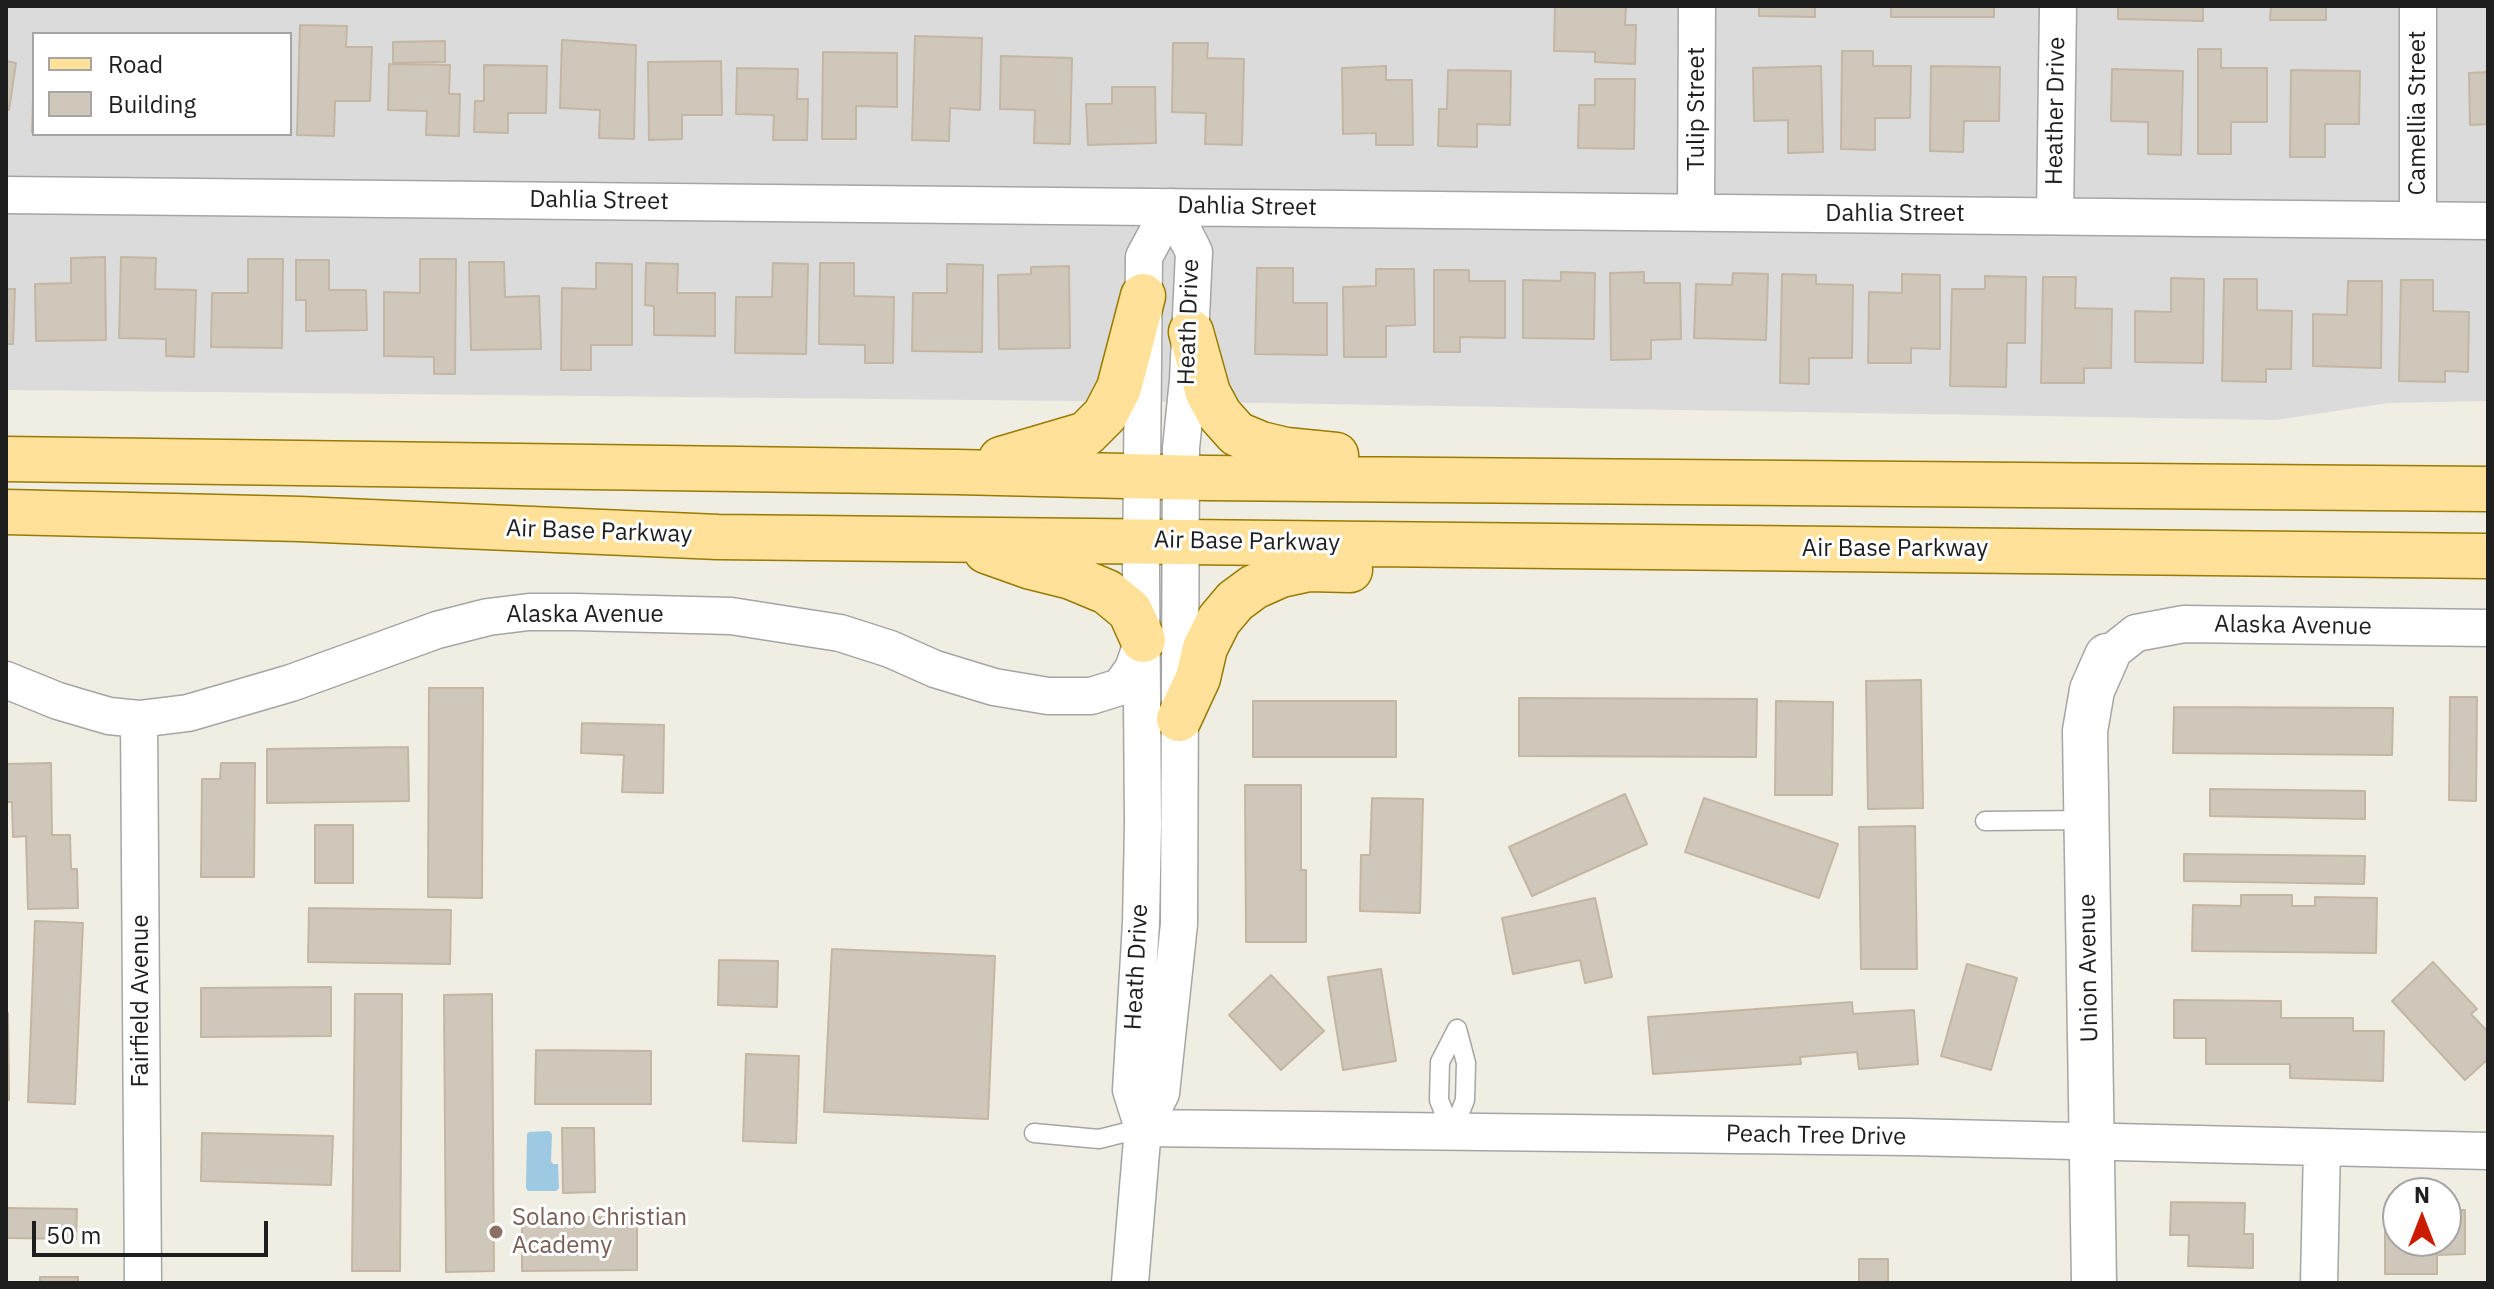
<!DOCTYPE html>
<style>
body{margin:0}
#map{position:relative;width:2494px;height:1289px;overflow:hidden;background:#f0ede3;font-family:"IBM Plex Sans",sans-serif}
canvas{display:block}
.frame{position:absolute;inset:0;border:8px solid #1e1e1e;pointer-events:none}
.legend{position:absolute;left:32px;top:32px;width:260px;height:104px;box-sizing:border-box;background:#fff;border:2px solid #a5a5a5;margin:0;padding:10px 14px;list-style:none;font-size:24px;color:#1e1e1e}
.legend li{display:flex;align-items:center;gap:16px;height:40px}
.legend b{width:40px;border:2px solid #a5a5a5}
.north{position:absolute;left:2382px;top:1177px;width:80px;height:80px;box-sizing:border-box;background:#fff;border:2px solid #a5a5a5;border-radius:50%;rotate:0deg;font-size:22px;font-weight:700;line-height:32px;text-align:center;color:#1e1e1e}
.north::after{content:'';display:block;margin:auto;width:28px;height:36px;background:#cc1c00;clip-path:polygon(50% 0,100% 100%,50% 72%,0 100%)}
.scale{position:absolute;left:32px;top:1221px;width:236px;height:36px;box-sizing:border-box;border:4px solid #1e1e1e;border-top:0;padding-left:10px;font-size:24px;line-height:28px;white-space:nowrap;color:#1e1e1e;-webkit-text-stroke:6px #fff;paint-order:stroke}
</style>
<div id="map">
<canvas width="2494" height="1289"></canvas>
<div class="frame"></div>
<ul class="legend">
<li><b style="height:10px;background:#ffe199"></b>Road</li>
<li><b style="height:22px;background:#d0c7bb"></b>Building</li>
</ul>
<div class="north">N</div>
<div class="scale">50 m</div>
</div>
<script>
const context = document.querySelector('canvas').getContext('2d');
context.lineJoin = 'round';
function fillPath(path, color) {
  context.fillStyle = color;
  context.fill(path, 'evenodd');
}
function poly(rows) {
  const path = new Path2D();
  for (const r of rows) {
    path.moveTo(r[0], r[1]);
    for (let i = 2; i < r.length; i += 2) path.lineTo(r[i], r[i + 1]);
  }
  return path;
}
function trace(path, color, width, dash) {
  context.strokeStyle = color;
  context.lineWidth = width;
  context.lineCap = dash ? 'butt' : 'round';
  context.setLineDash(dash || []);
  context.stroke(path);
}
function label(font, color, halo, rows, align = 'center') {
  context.font = font + ' "IBM Plex Sans",sans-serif';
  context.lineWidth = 6;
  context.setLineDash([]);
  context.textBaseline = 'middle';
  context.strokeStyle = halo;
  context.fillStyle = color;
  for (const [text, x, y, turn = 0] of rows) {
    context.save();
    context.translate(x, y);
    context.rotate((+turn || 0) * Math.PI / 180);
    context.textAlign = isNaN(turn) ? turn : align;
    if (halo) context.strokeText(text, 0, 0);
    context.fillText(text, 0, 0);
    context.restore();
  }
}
fillPath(poly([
 [6,6,2488,6,2488,401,2388,403,2276,420,1265,403,6,390],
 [34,34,290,34,290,134,34,134]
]), '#dcdbdb');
fillPath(poly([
 [549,1131,552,1134,551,1161,553,1164,558,1164,559,1188,556,1191,528,1191,526,1188,527,1134,529,1132]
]), '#9ec9e2');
const building = poly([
 [1555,6,1626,6,1625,25,1636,25,1635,64,1595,62,1595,52,1554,51,1555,6],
 [1759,6,1815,6,1815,17,1759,16,1759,6],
 [1891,6,1994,6,1994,17,1891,17,1891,6],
 [2118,6,2203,6,2203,21,2118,19,2118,6],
 [2271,6,2326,6,2326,20,2270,20,2271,6],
 [300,25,347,26,346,47,372,47,370,101,335,101,334,136,297,135,300,25],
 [915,36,982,38,980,110,950,108,949,141,912,140,915,36],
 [562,40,636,45,634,139,599,138,600,110,560,108,562,40],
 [445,41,445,62,393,63,393,42,445,41],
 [1173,43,1208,43,1207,58,1244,59,1242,145,1205,144,1206,113,1172,112,1173,43],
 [2198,49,2221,49,2221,68,2267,68,2267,122,2231,122,2231,154,2198,154,2198,49],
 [1842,51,1873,51,1873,66,1911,66,1910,118,1875,118,1875,150,1841,149,1842,51],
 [823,52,897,53,897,107,856,106,856,139,822,139,823,52],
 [1001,56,1072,58,1070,144,1034,143,1035,110,1000,109,1001,56],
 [6,61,16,63,9,110,6,109,6,61],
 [721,61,722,115,682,115,682,139,649,140,648,62,721,61],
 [389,64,450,65,449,94,460,94,459,136,426,135,427,111,388,110,389,64],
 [484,65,547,66,546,113,508,113,508,133,474,132,475,101,484,101,484,65],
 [1386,66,1386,80,1412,80,1413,145,1376,145,1376,133,1343,134,1342,68,1386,66],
 [1821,66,1823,152,1788,153,1788,120,1754,121,1753,68,1821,66],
 [1931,66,2000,67,1999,121,1964,121,1963,152,1930,151,1931,66],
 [737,68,798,69,797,99,808,99,807,140,773,140,774,115,736,114,737,68],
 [2112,69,2183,71,2181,155,2148,154,2148,122,2111,121,2112,69],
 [1448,70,1511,71,1510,125,1477,124,1477,147,1438,146,1439,109,1447,109,1448,70],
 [2291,70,2360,71,2359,124,2325,124,2325,157,2290,157,2291,70],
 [2488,72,2488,124,2470,125,2469,73,2488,72],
 [1595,79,1635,79,1634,149,1578,148,1579,105,1595,105,1595,79],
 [1112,87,1155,87,1156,143,1088,145,1086,104,1112,104,1112,87],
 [33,98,34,99,34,132,32,132,33,98],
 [105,257,106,340,36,341,35,284,71,283,71,258,105,257],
 [121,257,156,258,155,289,196,290,194,357,166,356,166,339,119,338,121,257],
 [248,259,283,259,282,348,211,347,212,293,248,293,248,259],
 [420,259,456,259,455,374,434,374,434,357,384,356,384,292,420,293,420,259],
 [296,260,329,260,329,290,366,290,367,330,306,331,306,300,296,300,296,260],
 [469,262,504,262,505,297,539,296,541,349,471,350,469,262],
 [596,263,632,264,632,345,591,345,591,370,561,370,562,288,596,289,596,263],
 [646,263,678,264,677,293,715,293,715,336,654,335,654,306,645,305,646,263],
 [773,263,808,264,806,354,735,353,736,297,772,297,773,263],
 [820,263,854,263,854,296,894,297,893,363,865,363,865,345,819,344,820,263],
 [947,264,983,265,982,352,912,351,913,293,947,293,947,264],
 [1069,266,1070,348,999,349,998,275,1031,274,1031,267,1069,266],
 [1257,268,1293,268,1293,303,1327,303,1327,355,1255,354,1257,268],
 [1376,269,1414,269,1415,325,1386,326,1386,357,1344,357,1343,287,1376,286,1376,269],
 [1434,270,1469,270,1469,281,1505,281,1505,338,1460,337,1460,352,1434,352,1434,270],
 [1561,272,1595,273,1594,339,1523,338,1523,280,1561,281,1561,272],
 [1644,272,1644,283,1680,283,1681,339,1651,340,1651,359,1611,360,1610,273,1644,272],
 [1733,273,1768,274,1766,340,1694,338,1696,284,1732,285,1733,273],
 [1782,274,1816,275,1816,284,1853,285,1852,358,1809,358,1809,384,1780,383,1782,274],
 [1902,274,1940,275,1940,349,1911,348,1911,363,1868,363,1869,292,1902,293,1902,274],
 [1985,276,2026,277,2025,343,2007,343,2006,387,1950,386,1952,289,1985,289,1985,276],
 [2043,277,2076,277,2075,308,2112,309,2111,368,2084,368,2084,383,2041,383,2043,277],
 [2171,278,2204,279,2203,363,2135,362,2135,311,2171,312,2171,278],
 [2224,279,2257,279,2257,310,2292,311,2291,369,2266,369,2266,382,2222,381,2224,279],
 [2401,280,2433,280,2433,311,2469,312,2468,372,2445,371,2445,382,2399,381,2401,280],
 [2348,281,2382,281,2381,368,2313,366,2313,314,2347,315,2348,281],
 [6,289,15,289,13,344,6,344,6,289],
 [1921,680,1923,808,1868,809,1866,681,1921,680],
 [429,688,483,688,482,898,428,897,429,688],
 [2450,697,2477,697,2476,801,2449,800,2450,697],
 [1519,698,1757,699,1756,757,1519,756,1519,698],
 [1253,701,1396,701,1396,757,1253,757,1253,701],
 [1776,701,1833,702,1832,795,1775,795,1776,701],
 [2174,707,2393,708,2392,755,2173,753,2174,707],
 [582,723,664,725,663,793,622,792,624,755,581,753,582,723],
 [408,747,409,801,267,803,267,749,408,747],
 [51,763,52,835,70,835,71,869,77,869,78,908,28,909,26,836,13,837,12,802,6,802,6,764,51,763],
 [221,763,255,763,254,877,201,877,202,779,220,779,221,763],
 [1245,785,1301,785,1301,870,1306,870,1306,942,1246,942,1245,785],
 [2210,789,2365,791,2365,819,2210,816,2210,789],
 [1625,794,1647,844,1532,896,1509,847,1625,794],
 [1372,798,1423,799,1420,913,1360,911,1361,855,1370,855,1372,798],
 [1704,798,1838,844,1819,898,1685,852,1704,798],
 [315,825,353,825,353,883,315,883,315,825],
 [1915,826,1917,969,1861,969,1859,827,1915,826],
 [2184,854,2365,856,2364,884,2184,881,2184,854],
 [2241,895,2292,895,2292,906,2315,906,2315,897,2377,898,2376,953,2192,951,2193,905,2241,906,2241,895],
 [1595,898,1612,977,1585,983,1580,960,1513,974,1502,918,1595,898],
 [309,908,451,910,450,964,308,962,309,908],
 [35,921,83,923,75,1104,28,1102,35,921],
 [832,949,995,956,988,1119,824,1112,832,949],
 [719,960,778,961,777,1007,718,1005,719,960],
 [2433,962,2477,1009,2471,1014,2488,1032,2488,1059,2465,1080,2392,1001,2433,962],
 [1967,964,2017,978,1991,1070,1941,1056,1967,964],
 [1381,969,1396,1061,1343,1070,1328,977,1381,969],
 [1271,975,1324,1031,1281,1070,1229,1015,1271,975],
 [331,987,331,1036,201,1037,201,988,331,987],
 [355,994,402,994,400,1271,352,1271,355,994],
 [492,994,494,1271,446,1272,444,995,492,994],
 [2174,1000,2281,1001,2281,1018,2353,1018,2353,1031,2384,1031,2383,1081,2290,1078,2290,1064,2206,1064,2206,1038,2174,1038,2174,1000],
 [1852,1002,1853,1014,1914,1010,1918,1064,1859,1069,1857,1052,1800,1057,1801,1064,1653,1074,1648,1017,1852,1002],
 [6,1013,8,1013,9,1100,6,1100,6,1013],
 [536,1050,651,1051,651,1104,535,1104,536,1050],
 [746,1054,799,1056,796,1143,743,1141,746,1054],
 [562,1128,594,1128,595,1192,563,1193,562,1128],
 [202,1133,333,1136,331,1185,201,1181,202,1133],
 [2171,1202,2245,1203,2244,1234,2253,1234,2253,1268,2188,1266,2189,1235,2170,1235,2171,1202],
 [6,1208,77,1209,76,1239,6,1238,6,1208],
 [2465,1210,2465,1254,2437,1255,2437,1274,2385,1274,2385,1211,2398,1211,2398,1241,2446,1241,2446,1211,2465,1210],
 [637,1217,637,1270,522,1271,522,1218,637,1217],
 [1859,1259,1888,1259,1888,1283,1859,1283,1859,1259],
 [40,1277,78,1277,78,1283,40,1283,40,1277]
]);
fillPath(building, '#d0c7bb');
trace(building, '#c3b6a3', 2);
const service = poly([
 [1985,821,2086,820],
 [1034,1133,1099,1139,1143,1128],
 [1452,1133,1439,1100,1440,1062,1457,1029],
 [1452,1133,1465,1100,1466,1063,1457,1029]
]);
const minor = poly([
 [6,195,2488,221],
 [1696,212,1697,6],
 [2055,215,2058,6],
 [2418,220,2418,6],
 [2107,656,2136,633,2184,624,2488,628],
 [6,680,58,701,109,716,139,719,188,713,291,683,437,630,488,617,529,612,576,612,731,616,840,633,890,649,935,669,994,687,1048,696,1091,696,1120,687,1133,669,1143,640],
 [139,719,143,1283],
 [1143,1128,1908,1137,2488,1151],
 [1143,1128,1131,1090,1141,923,1143,825,1141,573,1144,257,1171,207],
 [1130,1283,1143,1128,1161,1093,1179,924,1181,448,1188,380,1194,252,1171,207],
 [2319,1283,2322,1147]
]);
const tertiary = poly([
 [2094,1283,2085,731,2092,690,2107,656]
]);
const primary = poly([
 [1191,332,1208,393,1220,415,1237,434,1261,444,1286,450,1336,455],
 [6,459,957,472,1207,478,2488,489],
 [1001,459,1086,434,1105,415,1119,388,1143,296],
 [6,512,300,519,718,537,2488,556],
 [986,551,1031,567,1071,577,1107,592,1130,611,1143,640],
 [1179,719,1198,678,1205,648,1219,620,1235,601,1254,587,1281,575,1309,569,1350,570]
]);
trace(service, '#a5a5a5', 21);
trace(minor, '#a5a5a5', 39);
trace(tertiary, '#a5a5a5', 47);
trace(primary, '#987b00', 47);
trace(service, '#fff', 18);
trace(minor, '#fff', 36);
trace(tertiary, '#fff', 44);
trace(primary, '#ffe199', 44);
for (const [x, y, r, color] of [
 [496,1232,8,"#8d6e63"]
]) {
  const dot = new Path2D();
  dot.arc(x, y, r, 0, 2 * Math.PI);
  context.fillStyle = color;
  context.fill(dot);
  trace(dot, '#fff', 3);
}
label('24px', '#1e1e1e', '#fff', [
 ["Tulip Street",1697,109,-90],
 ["Heather Drive",2056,111,-89],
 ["Camellia Street",2418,113,-90],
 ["Dahlia Street",599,201,1],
 ["Dahlia Street",1247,207,1],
 ["Dahlia Street",1895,214],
 ["Heath Drive",1189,322,-88],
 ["Air Base Parkway",599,532,2],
 ["Air Base Parkway",1247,542,1],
 ["Air Base Parkway",1895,549],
 ["Alaska Avenue",585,615],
 ["Alaska Avenue",2293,626,1],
 ["Heath Drive",1137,967,-87],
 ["Union Avenue",2089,968,-91],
 ["Fairfield Avenue",141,1001,-90],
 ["Peach Tree Drive",1816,1136,1]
]);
label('24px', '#785e54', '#fff', [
 ["Solano Christian",512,1218],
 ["Academy",512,1246]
], 'left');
</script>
